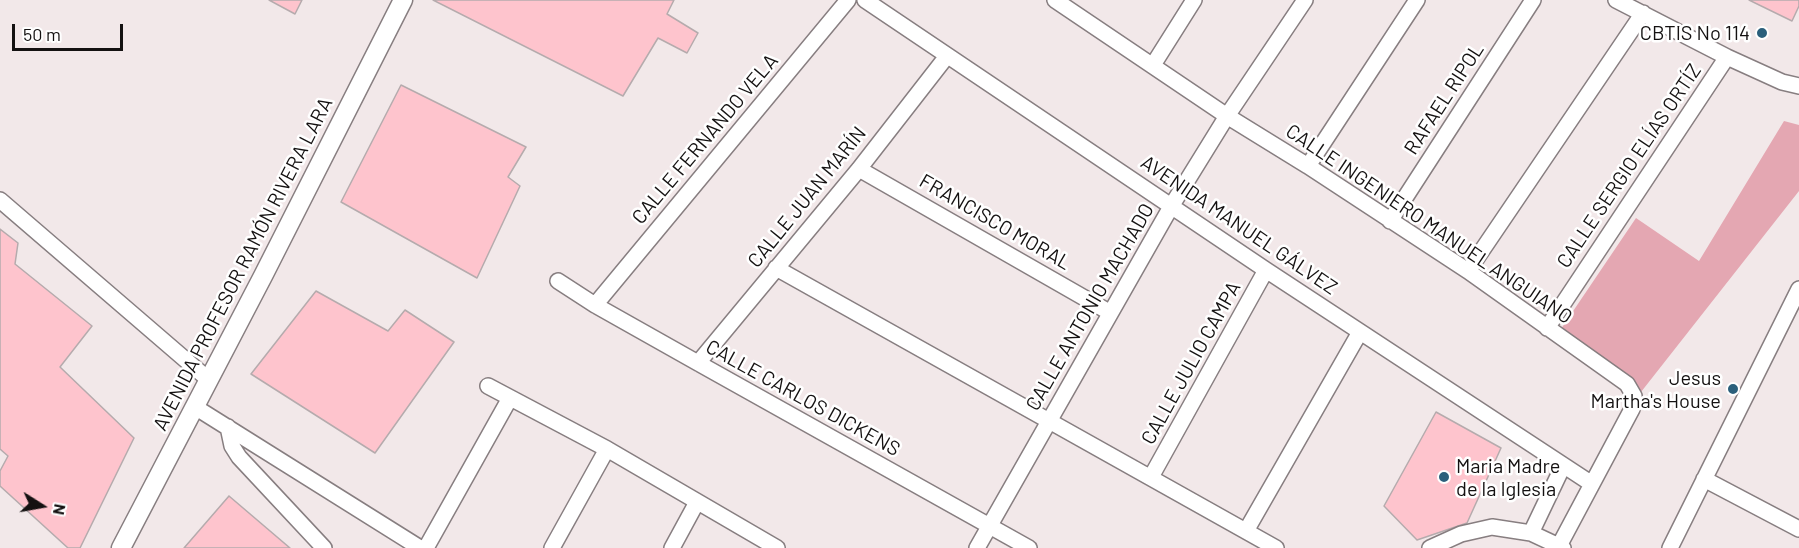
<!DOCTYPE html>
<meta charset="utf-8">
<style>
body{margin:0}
#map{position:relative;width:1799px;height:548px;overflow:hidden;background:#f2e8e9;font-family:Barlow,sans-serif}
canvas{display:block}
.north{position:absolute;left:12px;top:476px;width:60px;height:60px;-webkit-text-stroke:4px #fff;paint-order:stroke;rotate:101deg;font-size:16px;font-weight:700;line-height:24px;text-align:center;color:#141111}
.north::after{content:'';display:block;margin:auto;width:21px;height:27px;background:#141111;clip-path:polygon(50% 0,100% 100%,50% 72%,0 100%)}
.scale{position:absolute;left:12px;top:24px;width:111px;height:27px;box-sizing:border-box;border:3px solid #141111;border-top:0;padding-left:8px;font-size:18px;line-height:21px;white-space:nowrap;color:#141111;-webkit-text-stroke:4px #fff;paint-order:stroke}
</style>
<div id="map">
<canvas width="1799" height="548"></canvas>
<div class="north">N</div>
<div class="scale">50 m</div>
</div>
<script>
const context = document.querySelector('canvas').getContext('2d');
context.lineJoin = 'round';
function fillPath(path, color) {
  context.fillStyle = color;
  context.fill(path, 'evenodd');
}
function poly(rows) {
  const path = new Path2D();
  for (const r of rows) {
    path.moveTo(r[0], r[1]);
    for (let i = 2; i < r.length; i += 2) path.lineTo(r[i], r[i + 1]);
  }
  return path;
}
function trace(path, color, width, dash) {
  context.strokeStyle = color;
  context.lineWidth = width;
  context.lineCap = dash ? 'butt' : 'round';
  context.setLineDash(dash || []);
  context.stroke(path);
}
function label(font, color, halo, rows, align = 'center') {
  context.font = font + ' Barlow,sans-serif';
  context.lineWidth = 5;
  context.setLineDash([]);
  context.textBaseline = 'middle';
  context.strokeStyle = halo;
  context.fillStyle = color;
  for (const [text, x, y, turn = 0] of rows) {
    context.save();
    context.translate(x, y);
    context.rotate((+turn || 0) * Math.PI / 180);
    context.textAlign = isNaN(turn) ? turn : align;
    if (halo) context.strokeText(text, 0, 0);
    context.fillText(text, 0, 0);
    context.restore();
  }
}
fillPath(poly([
 [1784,121,1799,125,1799,191,1641,392,1561,329,1636,218,1699,261]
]), '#e4a7b2');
const building = poly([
 [269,0,302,0,295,14,269,0],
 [433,0,674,0,667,14,698,33,687,53,658,38,623,96,433,0],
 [1749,0,1799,0,1799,6,1792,21,1749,0],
 [401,85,526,147,508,177,520,186,477,278,341,202,401,85],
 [0,229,18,243,15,264,92,326,60,367,134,438,80,548,68,548,0,486,0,471,8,456,0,449,0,229],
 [316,291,388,331,405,310,454,342,375,453,251,374,316,291],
 [1436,412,1501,448,1467,523,1417,540,1384,506,1436,412],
 [229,496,290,548,184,548,229,496]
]);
fillPath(building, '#fec4cd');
trace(building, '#b5abad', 1.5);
const minor = poly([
 [865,0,1266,270,1592,484],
 [1055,0,1227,116,1308,166,1468,271,1627,384,1634,396,1632,409,1559,546],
 [1616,0,1727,57,1782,82,1799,86],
 [1153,65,1194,0],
 [1308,166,1417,0],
 [859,169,1109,312],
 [0,200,209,380],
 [1390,221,1533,0],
 [776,268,1276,548],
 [1468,271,1643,13],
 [558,281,595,305,698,363,1029,548],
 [595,305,848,0],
 [1547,328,1727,57],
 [698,363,859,169,947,56],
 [488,386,607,449,777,548],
 [195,407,420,548],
 [228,427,232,446,239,457,324,548],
 [1151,477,1266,270],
 [1704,479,1799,529],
 [1246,531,1360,332],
 [1531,533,1563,466],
 [426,548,510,398],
 [552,548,607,449],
 [672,548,697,502],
 [977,548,1172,205,1227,116,1305,0],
 [1430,548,1461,534,1492,527,1531,533,1563,548],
 [1670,548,1799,289]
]);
const major = poly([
 [121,548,263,276,403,0]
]);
trace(minor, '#877e80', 18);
trace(major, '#877e80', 21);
trace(minor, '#fff', 15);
trace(major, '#fff', 18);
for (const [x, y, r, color] of [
 [1762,33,6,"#2b5f7b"],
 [1733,389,6,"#2b5f7b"],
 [1444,477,6,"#2b5f7b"]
]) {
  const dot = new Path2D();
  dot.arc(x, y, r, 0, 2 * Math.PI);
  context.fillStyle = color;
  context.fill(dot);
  trace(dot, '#fff', 2);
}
label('20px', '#141111', '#fff', [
 ["CBTIS No 114",1750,33],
 ["Jesus",1721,378],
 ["Martha's House",1721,401],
 ["Maria Madre",1456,466,"left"],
 ["de la Iglesia",1456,489,"left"]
], 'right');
label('20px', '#141111', '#fff', [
 ["RAFAEL RIPOL",1444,99,-57],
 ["CALLE FERNANDO VELA",705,139,-50],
 ["CALLE SERGIO ELÍAS ORTÍZ",1629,166,-56],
 ["CALLE JUAN MARÍN",807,197,-51],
 ["FRANCISCO MORAL",995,222,30],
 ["CALLE INGENIERO MANUEL ANGUIANO",1429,224,34],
 ["AVENIDA MANUEL GÁLVEZ",1239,225,34],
 ["AVENIDA PROFESOR RAMÓN RIVERA LARA",243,264,-63],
 ["CALLE ANTONIO MACHADO",1090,307,-60],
 ["CALLE JULIO CAMPA",1191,363,-61],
 ["CALLE CARLOS DICKENS",803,398,29]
]);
</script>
